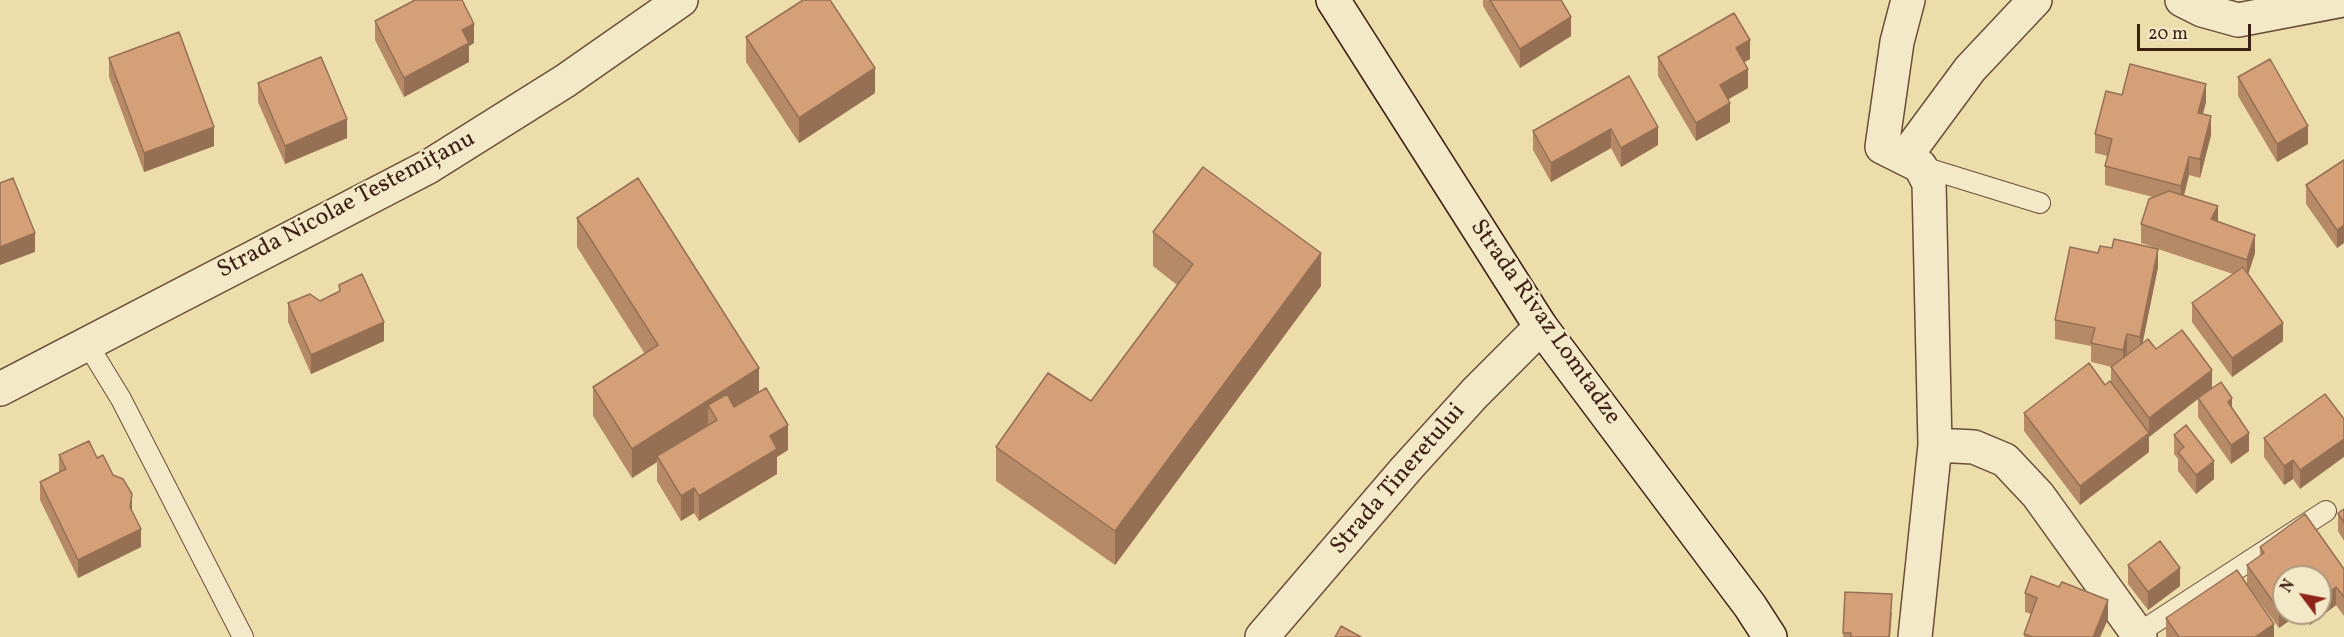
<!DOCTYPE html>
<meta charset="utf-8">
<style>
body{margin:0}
#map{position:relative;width:2344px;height:637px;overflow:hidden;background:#edddab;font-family:Vollkorn,serif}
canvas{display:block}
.north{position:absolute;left:2272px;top:565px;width:60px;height:60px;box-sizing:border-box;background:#f3e9c8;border:2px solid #ab9880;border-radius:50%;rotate:302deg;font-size:16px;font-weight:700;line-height:24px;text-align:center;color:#3e1f13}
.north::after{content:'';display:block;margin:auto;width:21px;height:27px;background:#8f2418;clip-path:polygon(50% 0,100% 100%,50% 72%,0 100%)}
.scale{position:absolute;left:2137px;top:24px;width:114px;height:27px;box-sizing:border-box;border:3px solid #3e1f13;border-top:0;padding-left:8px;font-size:18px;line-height:21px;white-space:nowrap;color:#3e1f13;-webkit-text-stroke:4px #f3e9c8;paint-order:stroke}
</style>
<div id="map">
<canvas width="2344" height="637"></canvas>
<div class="north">N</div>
<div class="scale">20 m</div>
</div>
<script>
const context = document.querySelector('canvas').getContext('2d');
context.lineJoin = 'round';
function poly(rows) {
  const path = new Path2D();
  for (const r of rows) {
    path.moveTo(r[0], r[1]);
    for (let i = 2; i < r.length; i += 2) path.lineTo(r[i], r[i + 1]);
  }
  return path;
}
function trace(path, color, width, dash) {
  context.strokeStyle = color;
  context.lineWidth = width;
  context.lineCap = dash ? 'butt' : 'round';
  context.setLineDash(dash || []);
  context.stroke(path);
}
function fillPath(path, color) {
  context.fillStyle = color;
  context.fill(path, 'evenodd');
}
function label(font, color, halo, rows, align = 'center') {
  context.font = font + ' Vollkorn,serif';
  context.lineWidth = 4.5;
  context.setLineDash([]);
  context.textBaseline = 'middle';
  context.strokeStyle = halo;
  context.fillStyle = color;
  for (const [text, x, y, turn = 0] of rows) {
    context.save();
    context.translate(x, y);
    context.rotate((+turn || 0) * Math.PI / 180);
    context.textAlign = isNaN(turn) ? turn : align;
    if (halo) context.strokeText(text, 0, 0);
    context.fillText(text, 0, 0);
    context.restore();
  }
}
const lane = poly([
 [1920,166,2040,203],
 [88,345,121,399,243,637],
 [2137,634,2326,511]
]);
const street = poly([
 [1908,0,1897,42,1882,147,1920,166,1929,183,1935,445,1915,637],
 [2182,0,2202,10,2238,20,2343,0],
 [1905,157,1970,69,2035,0],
 [0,389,428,167,565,81,681,0],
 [1935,445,1974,447,2005,460,2038,495,2140,637],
 [1262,637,1406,469,1475,393,1541,327]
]);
const secondary = poly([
 [1333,0,1541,327,1750,606,1770,637]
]);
trace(lane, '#6a4e39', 22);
trace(street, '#6a4e39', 36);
trace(secondary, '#3e1f13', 36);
trace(lane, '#f3e9c8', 20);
trace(street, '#f3e9c8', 33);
trace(secondary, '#f3e9c8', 33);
fillPath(poly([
 [1483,0,1561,0,1571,36,1520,68,1483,6],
 [375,21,474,43,469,46,469,62,404,97,375,40],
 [746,37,875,93,799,143,746,62],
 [1658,57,1750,59,1744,62,1748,88,1728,99,1730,122,1696,141,1658,76],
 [109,58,214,146,144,172,109,77],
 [1629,76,1658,145,1621,167,1611,148,1551,182,1533,150,1533,131],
 [2238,77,2308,144,2277,162,2238,96],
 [258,83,347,138,285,164,258,102],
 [2122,95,2206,102,2203,114,2211,135,2200,178,2189,175,2184,196,2218,222,2255,253,2248,274,2283,341,2232,377,2192,322,2192,303,2233,274,2158,249,2158,267,2142,344,2156,349,2212,388,2232,408,2249,451,2231,464,2198,417,2198,399,2149,437,2149,452,2080,505,2024,431,2024,413,2111,383,2111,367,2112,367,2091,362,2091,346,2055,339,2055,320,2098,253,2112,248,2156,248,2141,243,2141,224,2153,197,2105,185,2105,166,2108,156,2095,153,2095,134],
 [2344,160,2344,243,2337,248,2306,204,2306,185],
 [577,218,759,393,788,450,777,457,777,474,699,521,694,513,681,521,657,481,657,462,632,478,593,416,593,387,645,354,577,247],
 [1153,232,1321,286,1115,565,996,481,996,447,1091,401,1177,285,1153,266],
 [339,285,384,341,311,374,288,322,288,303,320,301,339,291],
 [2344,419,2300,489,2293,479,2284,485,2264,457,2264,438],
 [2174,435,2214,479,2196,494,2178,471,2178,459,2174,454],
 [59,455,97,458,132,512,141,547,78,578,40,500,40,482,59,472],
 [2344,509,2344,541,2338,531,2338,513],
 [2260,547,2344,569,2344,616,2336,605,2310,625,2302,613,2320,613,2284,577,2284,613,2300,613,2279,628,2247,584,2247,565,2260,556],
 [2128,565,2180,586,2148,610,2128,584],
 [1845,592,1892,613,1890,637,1843,637],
 [2025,593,2108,619,2100,637,2024,637,2024,634,2031,614,2025,612],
 [2166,618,2274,637,2166,637]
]), '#b78a67');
fillPath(poly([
 [1571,17,1571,36,1520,68,1520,49],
 [474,24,474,43,469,46,469,62,404,97,404,78,462,30],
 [1750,40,1750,59,1736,67,1736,48],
 [875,68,875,93,799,143,799,118],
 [1748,69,1748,88,1720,104,1720,85],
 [2206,84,2206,102,2198,131,2198,113],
 [1730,103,1730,122,1696,141,1696,123],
 [2211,116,2211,135,2200,178,2200,159],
 [347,119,347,138,285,164,285,146],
 [2308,126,2308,144,2277,162,2277,144],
 [214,127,214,146,144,172,144,153],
 [1658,127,1658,145,1621,167,1621,148],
 [1611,129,1611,148,1551,182,1551,163],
 [2189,157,2189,175,2181,205,2181,186],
 [2218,206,2218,225,2211,219],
 [2344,225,2344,243,2337,248,2337,230],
 [35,233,35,252,0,265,0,247],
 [2255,235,2255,253,2247,278,2247,260],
 [2158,249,2158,267,2140,356,2140,337],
 [1321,253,1321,286,1115,565,1115,531],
 [384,322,384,341,311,374,311,355],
 [2283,323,2283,341,2232,377,2232,358],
 [2127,334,2127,353,2123,369,2123,350],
 [759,368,759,397,717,420,708,405,708,430,657,456,657,462,632,478,632,449],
 [2212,370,2212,388,2149,437,2149,452,2080,505,2080,486,2149,434,2149,418],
 [2232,398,2232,417,2228,402],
 [788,425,788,450,777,457,777,474,699,521,699,496,770,436],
 [2249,433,2249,451,2231,464,2231,445],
 [2344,439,2344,457,2300,489,2300,470],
 [2293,460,2293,479,2284,485,2284,466],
 [2214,461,2214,479,2196,494,2196,475],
 [694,488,694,513,681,521,681,496],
 [132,494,132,513,130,507],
 [141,529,141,547,78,578,78,560],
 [2180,568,2180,586,2148,610,2148,592],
 [2336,587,2336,605,2310,625,2310,613,2320,613,2320,599],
 [1892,594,1890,637,1889,637],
 [2108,600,2108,619,2100,637,2093,637],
 [2284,606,2284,613,2300,613,2279,628,2279,610],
 [2274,624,2274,637,2255,637]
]), '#957054');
const building = poly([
 [415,0,462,0,474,24,462,30,469,43,404,78,375,21,415,0],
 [803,0,830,0,875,68,799,118,746,37,803,0],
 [1490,0,1561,0,1571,17,1520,49,1490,0],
 [1734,13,1750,40,1736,48,1748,69,1720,85,1730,103,1696,123,1658,57,1734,13],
 [179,32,214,127,144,153,109,58,179,32],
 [321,57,347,119,285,146,258,83,321,57],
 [2270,59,2308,126,2277,144,2238,77,2270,59],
 [2130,64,2206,84,2198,113,2211,116,2200,159,2189,157,2181,186,2105,166,2112,139,2095,134,2106,91,2122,95,2130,64],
 [1629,76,1658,127,1621,148,1611,129,1551,163,1533,131,1629,76],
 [2344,160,2344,225,2337,230,2306,185,2344,160],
 [1203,167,1321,253,1115,531,996,447,1048,373,1091,401,1193,264,1153,232,1203,167],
 [13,178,35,233,0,247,0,183,13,178],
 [638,178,759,368,632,449,593,387,658,345,577,218,638,178],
 [2169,191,2218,206,2211,219,2255,235,2247,260,2141,224,2149,199,2169,191],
 [2114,239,2158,249,2140,337,2127,334,2123,350,2091,343,2095,328,2055,320,2070,247,2098,253,2100,246,2112,248,2114,239],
 [2243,267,2283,323,2232,358,2192,303,2243,267],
 [362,274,384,322,311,355,288,303,310,294,320,301,340,291,339,285,362,274],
 [2182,330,2212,370,2149,418,2111,367,2148,339,2156,349,2182,330],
 [2089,363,2105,385,2110,381,2149,433,2080,486,2024,413,2089,363],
 [2221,382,2232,398,2228,402,2249,433,2231,445,2198,398,2221,382],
 [766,388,788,425,770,436,777,449,699,496,694,488,681,496,657,456,717,420,708,405,727,394,734,407,766,388],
 [2325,394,2344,419,2344,439,2300,470,2293,460,2284,466,2264,438,2325,394],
 [2186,425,2214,461,2196,475,2178,452,2184,447,2174,435,2186,425],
 [89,441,97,458,103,455,113,475,123,479,132,494,130,507,141,529,78,560,40,482,66,469,59,455,89,441],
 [2344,509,2344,523,2338,513,2344,509],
 [2305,514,2344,569,2344,597,2336,587,2320,599,2320,577,2284,577,2284,606,2279,610,2247,565,2264,553,2260,547,2305,514],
 [2160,541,2180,568,2148,592,2128,565,2160,541],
 [2237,570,2274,624,2255,637,2179,637,2166,618,2237,570],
 [2031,576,2059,587,2062,582,2108,600,2093,637,2033,637,2024,634,2037,598,2025,593,2031,576],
 [1845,592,1892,594,1889,637,1851,637,1851,633,1843,633,1845,592],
 [1341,626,1361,637,1335,637,1341,626]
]);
fillPath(building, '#d5a078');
trace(building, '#957054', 1.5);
label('24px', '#3e1f13', '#f3e9c8', [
 ["Strada Nicolae Testemițanu",347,206,-28],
 ["Strada Rivaz Lomtadze",1544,323,55],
 ["Strada Tineretului",1399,480,-49]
]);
</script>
